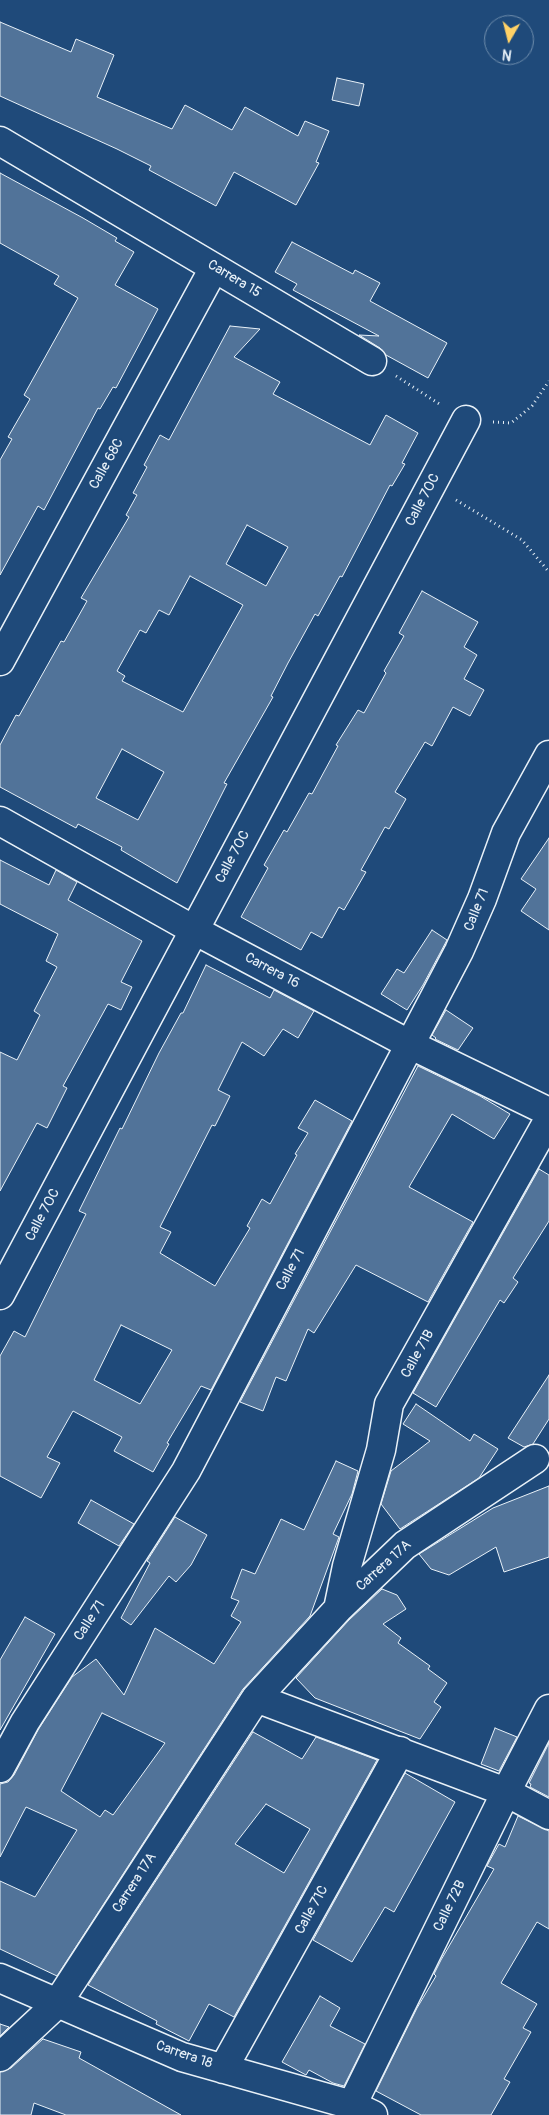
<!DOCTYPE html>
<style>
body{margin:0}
#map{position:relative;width:549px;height:2115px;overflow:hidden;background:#1f4a7a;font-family:Pangolin,sans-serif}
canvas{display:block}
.north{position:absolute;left:484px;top:15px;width:50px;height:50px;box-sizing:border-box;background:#1f4a7a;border:1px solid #6f8dac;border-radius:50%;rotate:188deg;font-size:14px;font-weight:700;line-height:20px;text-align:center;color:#e8f1f8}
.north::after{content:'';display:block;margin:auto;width:18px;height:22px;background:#ffd166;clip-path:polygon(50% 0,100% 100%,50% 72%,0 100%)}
</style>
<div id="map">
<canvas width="549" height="2115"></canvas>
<div class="north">N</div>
</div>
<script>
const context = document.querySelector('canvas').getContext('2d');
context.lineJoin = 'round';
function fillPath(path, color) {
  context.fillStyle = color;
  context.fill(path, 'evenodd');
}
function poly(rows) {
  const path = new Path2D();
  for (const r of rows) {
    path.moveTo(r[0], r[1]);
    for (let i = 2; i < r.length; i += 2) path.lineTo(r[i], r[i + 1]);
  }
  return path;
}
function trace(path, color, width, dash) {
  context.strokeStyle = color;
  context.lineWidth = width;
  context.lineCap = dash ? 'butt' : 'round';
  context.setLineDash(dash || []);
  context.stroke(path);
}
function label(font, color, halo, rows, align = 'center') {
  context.font = font + ' Pangolin,sans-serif';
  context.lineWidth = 4;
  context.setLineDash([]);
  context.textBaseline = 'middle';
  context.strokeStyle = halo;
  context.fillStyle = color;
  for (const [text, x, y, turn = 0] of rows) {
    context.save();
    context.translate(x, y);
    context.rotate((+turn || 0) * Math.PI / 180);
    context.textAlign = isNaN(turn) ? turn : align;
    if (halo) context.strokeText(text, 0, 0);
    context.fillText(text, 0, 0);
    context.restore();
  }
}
const building = poly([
 [0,22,71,52,76,39,114,55,97,97,172,129,185,105,232,130,245,107,298,136,305,121,329,131,316,162,319,163,296,205,234,172,216,206,149,170,151,166,117,149,0,96,0,22],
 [337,78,364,84,359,106,332,100,337,78],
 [0,173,83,218,117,238,115,241,134,252,115,285,158,309,116,388,113,387,100,409,98,408,44,510,38,506,0,575,0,460,12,439,8,437,30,399,24,395,78,298,54,284,59,276,0,243,0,173],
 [292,242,353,274,355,270,380,283,370,301,447,343,428,378,386,355,380,348,359,335,379,336,293,290,297,284,275,272,292,242],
 [230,326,260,329,234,357,280,382,273,394,370,445,386,415,418,433,402,463,405,464,392,486,390,485,342,577,340,576,318,616,315,614,288,663,271,696,273,697,224,783,227,784,177,883,121,850,122,847,78,824,76,828,0,787,0,745,16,715,19,716,61,641,64,642,87,601,81,598,129,517,126,515,137,495,133,493,147,467,144,465,160,435,169,440,230,326],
 [247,525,288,547,266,586,226,564,247,525],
 [190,576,243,605,183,712,122,681,125,676,117,671,140,630,146,633,159,610,169,615,190,576],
 [122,749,164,772,138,820,96,798,122,749],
 [422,591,478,622,464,647,477,655,464,679,484,690,470,716,453,707,432,746,425,742,395,792,406,799,389,829,385,827,361,870,366,872,344,910,339,907,322,938,311,932,301,950,241,917,268,868,264,865,284,830,287,832,309,793,312,794,338,746,336,745,358,710,364,713,386,673,384,671,404,636,399,633,422,591],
 [549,838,549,930,521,911,536,889,521,879,549,838],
 [0,860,49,885,56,870,77,882,68,900,142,941,121,982,132,987,121,1010,108,1004,63,1086,67,1088,47,1128,37,1123,0,1191,0,1052,17,1060,40,1015,34,1011,57,967,46,961,58,934,0,904,0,860],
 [432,930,447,940,423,985,407,1010,381,994,397,969,404,973,432,930],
 [206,965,270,998,274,990,314,1011,298,1038,283,1029,264,1056,242,1042,218,1090,230,1096,215,1126,212,1125,160,1227,171,1232,160,1253,215,1286,250,1228,247,1226,262,1199,270,1204,297,1155,295,1154,308,1133,298,1128,315,1100,352,1121,211,1390,201,1386,167,1443,169,1444,153,1472,114,1451,122,1437,73,1411,47,1457,60,1463,41,1498,0,1476,0,1356,14,1331,25,1337,86,1214,79,1211,120,1128,122,1129,159,1053,181,1013,183,1013,206,965],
 [121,1325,172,1350,140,1404,94,1380,121,1325],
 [446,1010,473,1028,458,1050,435,1039,436,1038,432,1035,446,1010],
 [418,1066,480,1096,510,1114,494,1139,452,1114,409,1187,473,1222,428,1302,356,1265,314,1333,308,1329,286,1381,276,1377,263,1411,240,1402,418,1066],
 [539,1169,549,1175,549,1221,513,1278,518,1282,504,1303,500,1300,436,1407,413,1393,539,1169],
 [549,1375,549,1419,533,1444,524,1447,508,1438,549,1375],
 [416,1404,470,1441,474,1434,498,1449,479,1478,400,1529,381,1504,391,1471,430,1441,403,1424,416,1404],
 [336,1461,358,1471,352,1494,333,1534,339,1537,310,1616,243,1689,57,1976,0,1949,0,1881,35,1897,77,1830,26,1807,0,1857,0,1784,8,1782,14,1775,38,1730,72,1677,96,1659,124,1695,155,1628,214,1664,241,1622,231,1616,239,1601,231,1598,242,1569,255,1574,281,1519,304,1530,336,1461],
 [102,1713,165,1743,113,1815,105,1810,100,1817,61,1791,102,1713],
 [549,1486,549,1557,504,1572,496,1547,449,1575,431,1569,419,1554,493,1508,549,1486],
 [91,1500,134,1524,119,1546,78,1523,91,1500],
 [175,1517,207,1535,191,1565,176,1582,169,1576,131,1625,121,1618,150,1563,147,1561,175,1517],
 [382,1589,397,1595,406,1609,383,1624,401,1638,398,1643,430,1666,428,1669,447,1683,434,1702,441,1707,420,1739,315,1698,296,1678,349,1620,382,1589],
 [25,1617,55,1634,0,1730,0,1660,25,1617],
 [495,1728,517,1737,499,1771,481,1764,495,1728],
 [253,1732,302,1759,316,1737,377,1760,234,2017,209,2004,189,2041,156,2024,157,2021,88,1985,253,1732],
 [266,1804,310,1829,284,1873,235,1844,266,1804],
 [549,1743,549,1797,530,1787,531,1784,529,1783,549,1743],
 [405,1773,455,1802,394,1912,385,1907,352,1962,313,1940,405,1773],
 [518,1816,549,1831,549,1929,537,1922,501,1983,537,2004,523,2028,531,2032,504,2079,510,2082,491,2115,421,2115,376,2091,417,2008,436,1976,434,1974,441,1960,494,1869,487,1866,489,1862,499,1844,505,1847,518,1816],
 [320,1996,340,2008,330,2026,365,2044,344,2086,333,2083,309,2070,306,2075,282,2062,320,1996],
 [0,2024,9,2027,0,2036,0,2024],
 [43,2039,81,2052,79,2058,181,2115,66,2115,34,2103,31,2115,0,2115,0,2072,11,2068,43,2039]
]);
fillPath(building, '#517399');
trace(building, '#e8f1f8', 1);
const minor = poly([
 [0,141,372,361],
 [0,661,214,268],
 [0,821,194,930,409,1044,549,1112],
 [0,1295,466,420],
 [338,1609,347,1566,381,1450,389,1404,549,1119],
 [256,1698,506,1792,549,1815],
 [0,1768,25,1722,186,1471,459,951,482,899,506,833,549,755],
 [0,1978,182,2057,352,2105,373,2115],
 [0,2057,57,2004,256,1698,338,1609,405,1545,535,1459],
 [223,2069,400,1751],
 [352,2105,506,1792,549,1709]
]);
trace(minor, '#e8f1f8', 31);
trace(poly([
 [396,376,441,405],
 [493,422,511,423,532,406,549,381],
 [456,500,522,540,549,572]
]), '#e8f1f8', 3, [1, 4]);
trace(minor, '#1f4a7a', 28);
label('14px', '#e8f1f8', '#1f4a7a', [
 ["Carrera 15",234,279,31],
 ["Calle 68C",107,464,-61],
 ["Calle 70C",423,500,-62],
 ["Calle 70C",233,857,-62],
 ["Calle 71",477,910,-68],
 ["Carrera 16",272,971,28],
 ["Calle 70C",43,1215,-62],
 ["Calle 71",291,1270,-62],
 ["Calle 71B",418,1354,-61],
 ["Carrera 17A",384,1566,-42],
 ["Calle 71",90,1621,-57],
 ["Carrera 17A",135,1883,-57],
 ["Calle 72B",450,1906,-64],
 ["Calle 71C",312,1910,-61],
 ["Carrera 18",184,2055,19]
]);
</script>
